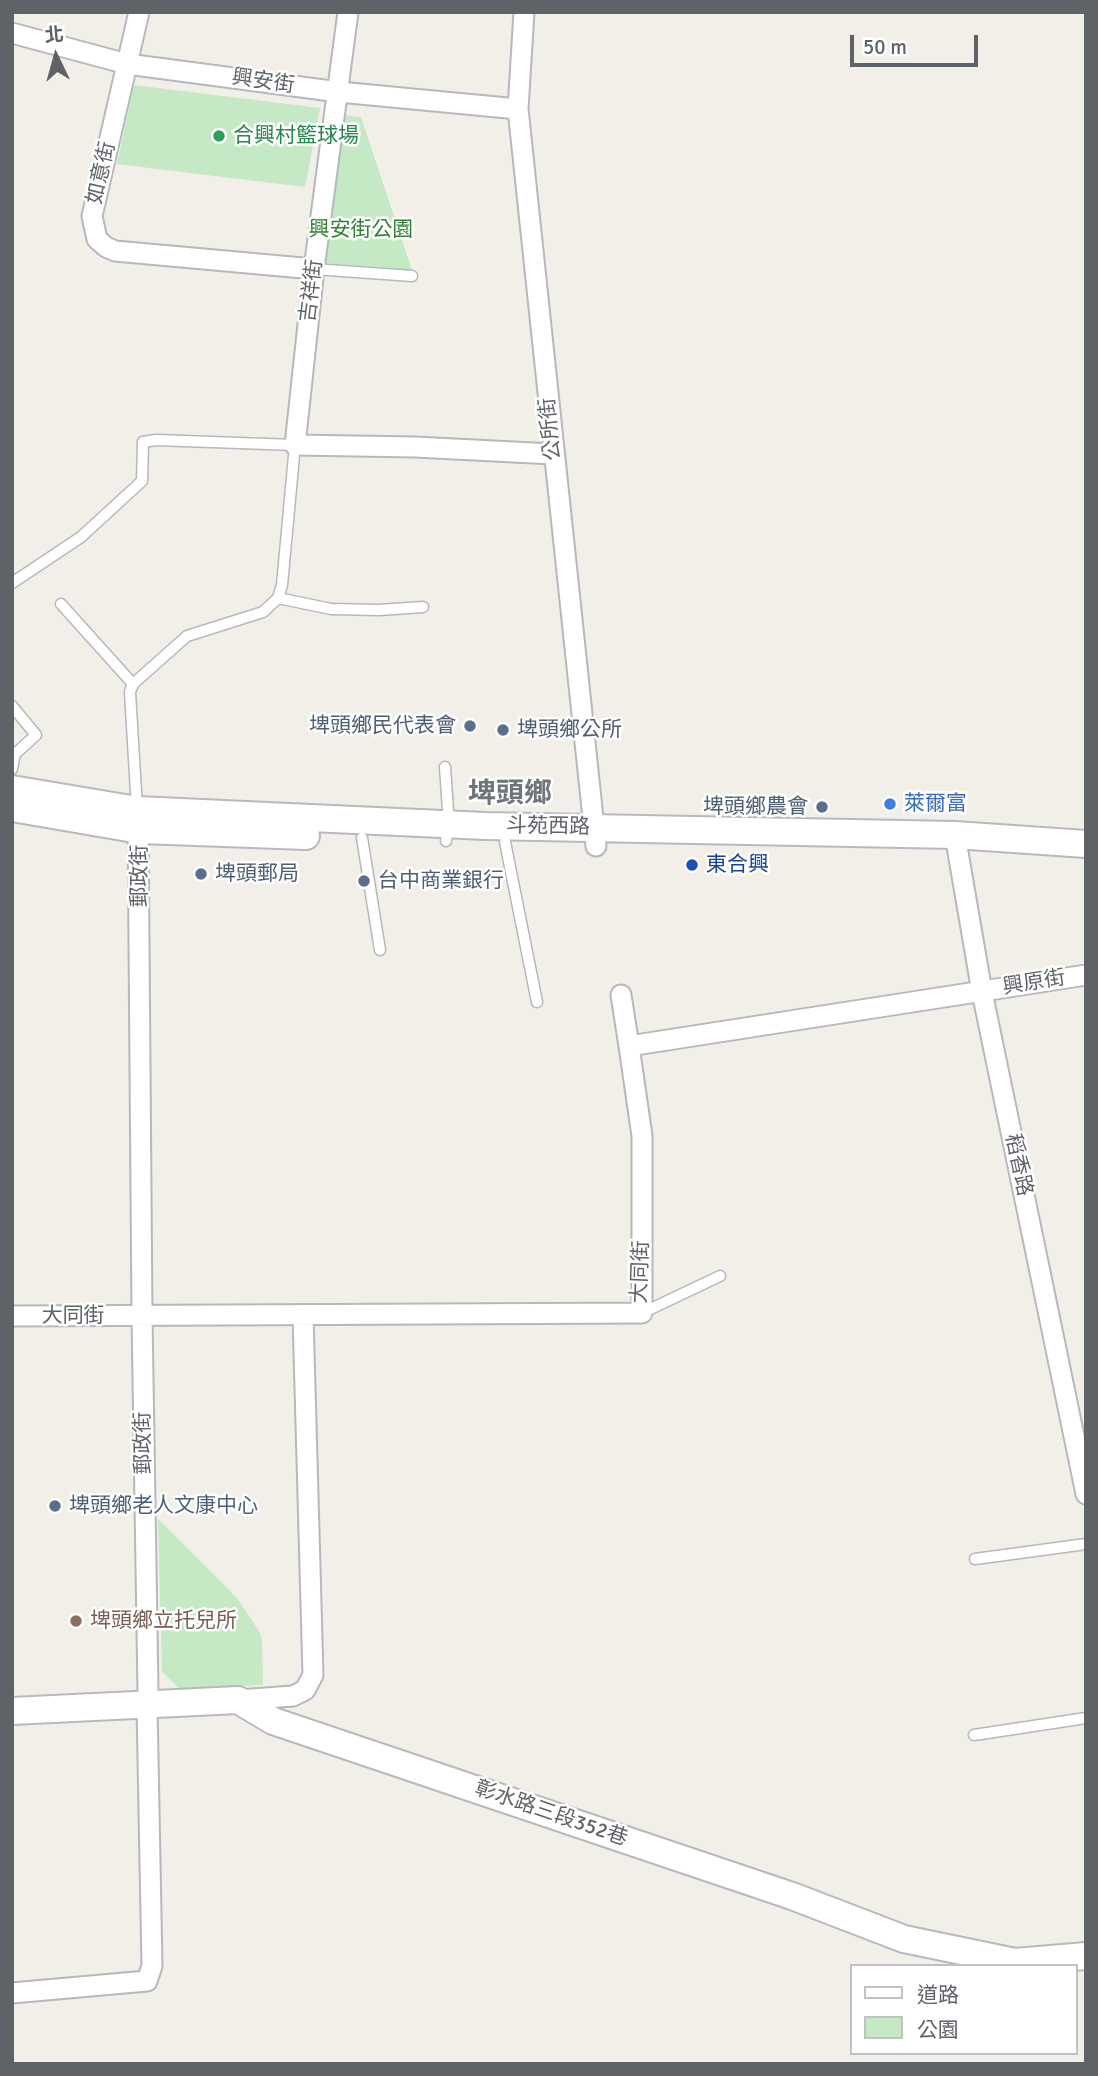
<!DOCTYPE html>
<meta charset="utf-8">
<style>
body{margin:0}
#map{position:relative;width:1098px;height:2076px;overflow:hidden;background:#f1efe8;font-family:Signika,"Noto Sans TC",sans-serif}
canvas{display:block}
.frame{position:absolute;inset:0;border:14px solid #5f6368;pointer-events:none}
.legend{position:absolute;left:850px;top:1964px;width:228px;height:91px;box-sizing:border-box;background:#fff;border:2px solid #bfc1c3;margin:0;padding:9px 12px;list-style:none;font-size:21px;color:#5f6368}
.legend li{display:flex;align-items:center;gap:14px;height:35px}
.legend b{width:35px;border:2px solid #bfc1c3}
.north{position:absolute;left:21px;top:21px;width:70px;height:70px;-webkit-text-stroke:5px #fff;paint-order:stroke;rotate:355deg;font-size:19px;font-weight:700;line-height:28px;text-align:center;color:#5f6368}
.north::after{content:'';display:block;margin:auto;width:24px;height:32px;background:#5f6368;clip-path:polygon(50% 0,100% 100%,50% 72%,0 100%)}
.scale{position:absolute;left:850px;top:35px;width:128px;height:32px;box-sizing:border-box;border:4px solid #5f6368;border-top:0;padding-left:9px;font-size:21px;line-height:24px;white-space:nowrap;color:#5f6368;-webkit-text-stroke:5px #fff;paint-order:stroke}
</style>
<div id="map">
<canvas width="1098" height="2076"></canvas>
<div class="frame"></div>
<ul class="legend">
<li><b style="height:9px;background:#fff"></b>道路</li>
<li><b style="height:19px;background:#c5e8c5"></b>公園</li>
</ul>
<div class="north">北</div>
<div class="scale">50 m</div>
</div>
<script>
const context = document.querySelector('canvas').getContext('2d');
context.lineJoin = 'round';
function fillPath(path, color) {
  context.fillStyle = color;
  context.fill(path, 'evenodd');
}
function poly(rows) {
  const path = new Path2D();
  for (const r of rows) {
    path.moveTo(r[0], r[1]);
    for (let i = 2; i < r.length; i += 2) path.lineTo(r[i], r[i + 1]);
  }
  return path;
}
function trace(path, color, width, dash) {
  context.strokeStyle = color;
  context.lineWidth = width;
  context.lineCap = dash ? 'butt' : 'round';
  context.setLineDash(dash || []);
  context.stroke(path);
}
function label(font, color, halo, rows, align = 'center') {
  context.font = font + ' Signika,"Noto Sans TC",sans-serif';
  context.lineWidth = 5;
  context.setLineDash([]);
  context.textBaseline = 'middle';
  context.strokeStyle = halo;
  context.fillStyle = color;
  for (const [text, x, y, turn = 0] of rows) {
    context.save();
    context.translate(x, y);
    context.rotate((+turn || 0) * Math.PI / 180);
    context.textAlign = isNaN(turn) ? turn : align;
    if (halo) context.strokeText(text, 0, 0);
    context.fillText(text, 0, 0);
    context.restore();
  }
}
fillPath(poly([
 [134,85,320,108,305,187,117,164],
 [341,115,361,117,412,270,323,263],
 [158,1519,237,1598,259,1631,262,1640,263,1685,180,1689,162,1672]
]), '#c5e8c5');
const lane = poly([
 [314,269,412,276],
 [12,583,81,537,142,481,143,442,156,440,295,445,282,585,278,598,263,612,187,636,133,684,130,692,137,809],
 [278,598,331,609,379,610,423,607],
 [61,604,133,684],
 [12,706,36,735,15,754,12,769],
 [445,767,449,824,446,841],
 [362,838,380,950],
 [505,842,537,1002],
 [642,1313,720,1276],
 [975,1559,1086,1544],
 [974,1735,1086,1718]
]);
const street = poly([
 [139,12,92,216,97,239,106,247,115,251,314,269],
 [348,12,314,269,295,445,415,447,553,454],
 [524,12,518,109,596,846],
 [12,33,127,64,339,92,518,109],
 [955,835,982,992,1086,1494],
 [621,995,629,1046],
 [12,1316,642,1313,642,1136,629,1046,1086,975],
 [238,1700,293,1696,305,1690,313,1675,303,1316],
 [12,1993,147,1981,152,1966,147,1706,148,1693,142,1315,138,818]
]);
const secondary = poly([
 [12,789,137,810,485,826,955,835,1086,844],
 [12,808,140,830,306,836],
 [12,1711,238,1700,273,1721,792,1896,904,1939,1015,1962,1086,1956]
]);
trace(lane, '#b5b8bc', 13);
trace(street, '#b5b8bc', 23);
trace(secondary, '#b6babf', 30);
trace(lane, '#fff', 10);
trace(street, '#fff', 19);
trace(secondary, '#fff', 26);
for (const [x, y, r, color] of [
 [219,136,7,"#2e9e5b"],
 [470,726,7,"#5c6f8a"],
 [503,730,7,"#5c6f8a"],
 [890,804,7,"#3f7fe0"],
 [822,807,7,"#5c6f8a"],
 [692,865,7,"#1a4fb4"],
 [201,874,7,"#5c6f8a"],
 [364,881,7,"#5c6f8a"],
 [55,1506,7,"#5c6f8a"],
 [76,1621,7,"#8d6e63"]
]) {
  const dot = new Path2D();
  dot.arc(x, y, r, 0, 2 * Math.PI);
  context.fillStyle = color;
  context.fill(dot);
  trace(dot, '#fff', 2.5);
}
label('21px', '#5f6368', '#fff', [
 ["興安街",263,82,8],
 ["如意街",102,173,-77],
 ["吉祥街",312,291,-83],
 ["公所街",551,429,-96],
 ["斗苑西路",548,827,1],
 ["郵政街",140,876,-90],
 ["興原街",1034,983,-9],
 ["稻香路",1018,1165,78],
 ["大同街",641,1272,-88],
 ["大同街",73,1316],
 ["郵政街",144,1443,-91],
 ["彰水路三段352巷",551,1814,19]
]);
label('21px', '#27864d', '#fff', [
 ["合興村籃球場",233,136]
], 'left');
label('21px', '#348238', '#fff', [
 ["興安街公園",361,230]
]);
label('21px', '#4e5e75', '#fff', [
 ["埤頭鄉民代表會",456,726,"right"],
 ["埤頭鄉公所",517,730],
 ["埤頭鄉農會",808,807,"right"],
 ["埤頭郵局",215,874],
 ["台中商業銀行",378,881],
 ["埤頭鄉老人文康中心",69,1506]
], 'left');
label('21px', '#366cbe', '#fff', [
 ["萊爾富",904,804]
], 'left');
label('21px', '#164399', '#fff', [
 ["東合興",706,865]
], 'left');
label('21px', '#785e54', '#fff', [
 ["埤頭鄉立托兒所",90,1621]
], 'left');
label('bold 28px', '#70757a', '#fff', [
 ["埤頭鄉",510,795]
]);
</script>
